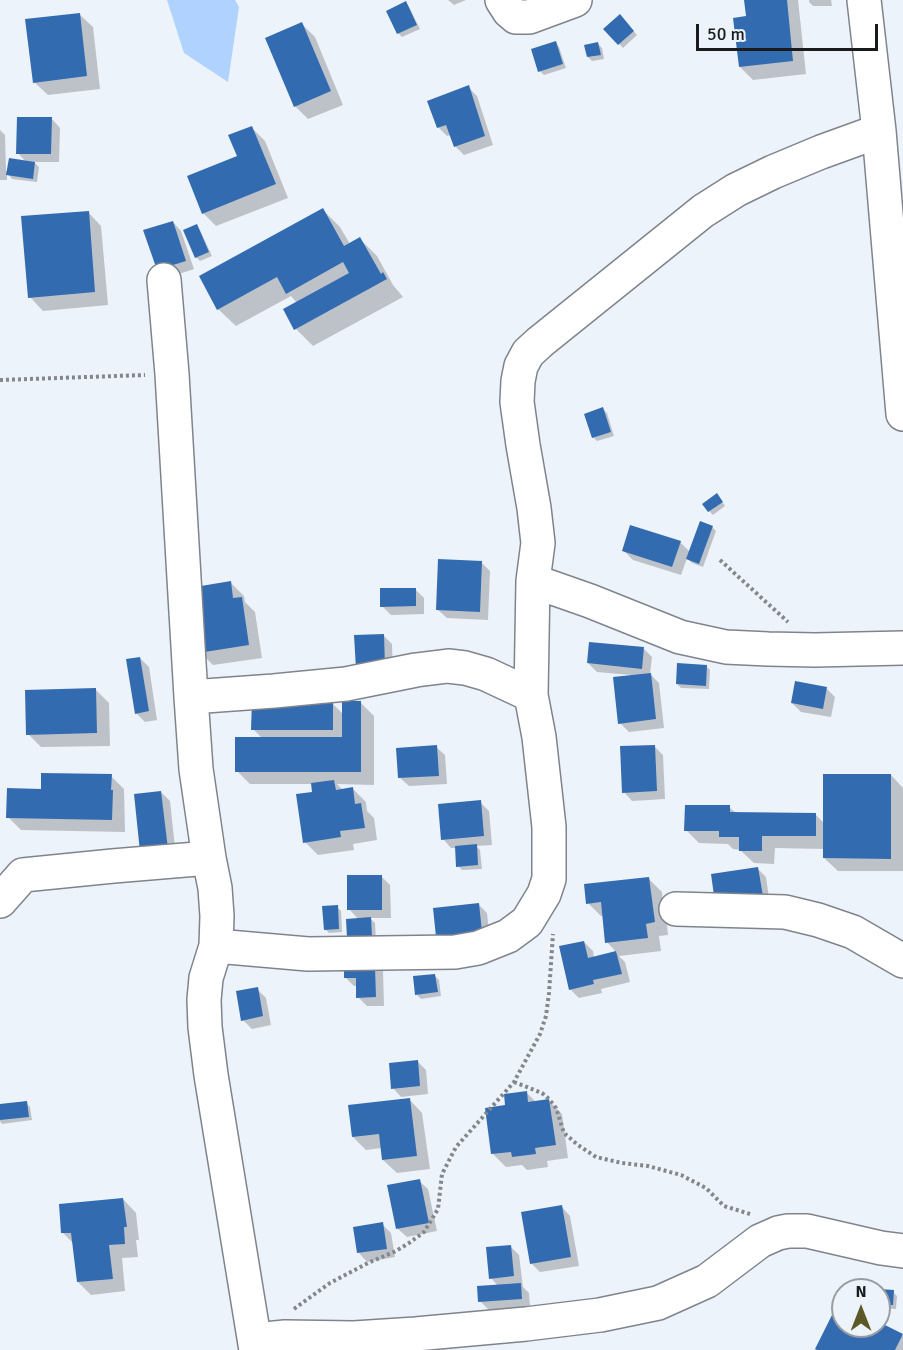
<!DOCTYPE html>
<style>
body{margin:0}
#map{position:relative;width:903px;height:1350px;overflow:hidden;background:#edf3fb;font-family:Signika,sans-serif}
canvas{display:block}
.north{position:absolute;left:831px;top:1278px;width:60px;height:60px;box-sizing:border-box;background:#edf3fb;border:2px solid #989da2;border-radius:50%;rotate:0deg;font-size:16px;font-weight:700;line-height:24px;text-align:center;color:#191b1d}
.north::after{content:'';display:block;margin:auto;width:21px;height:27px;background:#5d5926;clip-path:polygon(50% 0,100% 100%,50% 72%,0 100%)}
.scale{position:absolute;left:696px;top:24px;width:182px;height:27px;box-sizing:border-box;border:3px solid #191b1d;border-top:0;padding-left:8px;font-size:18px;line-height:21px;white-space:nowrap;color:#191b1d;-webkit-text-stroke:4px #edf3fb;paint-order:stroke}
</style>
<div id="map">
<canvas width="903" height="1350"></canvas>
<div class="north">N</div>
<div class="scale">50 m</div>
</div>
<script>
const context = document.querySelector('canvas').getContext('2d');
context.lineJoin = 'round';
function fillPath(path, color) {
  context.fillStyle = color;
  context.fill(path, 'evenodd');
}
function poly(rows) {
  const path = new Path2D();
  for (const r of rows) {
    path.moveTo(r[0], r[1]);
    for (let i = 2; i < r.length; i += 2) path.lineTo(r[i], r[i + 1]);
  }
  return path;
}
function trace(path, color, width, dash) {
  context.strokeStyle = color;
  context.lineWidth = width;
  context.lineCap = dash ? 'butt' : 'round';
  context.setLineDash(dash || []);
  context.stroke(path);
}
fillPath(poly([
 [167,0,235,0,239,7,228,82,184,53]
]), '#afd2ff');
fillPath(poly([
 [448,0,466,0,454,5],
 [746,0,798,0,806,74,753,80,740,67,748,18],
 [809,0,831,0,832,6,813,6,809,2],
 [405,3,409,7,420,29,402,37,398,33],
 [79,14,93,27,100,89,48,95,34,82],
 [620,16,637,35,623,48,605,29],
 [302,24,315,37,343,105,308,119,295,106],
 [555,43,559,47,566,68,544,75,540,71],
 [598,44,602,48,604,59,592,61,588,57],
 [468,87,477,96,493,145,464,155,455,146,451,135,447,136,438,127],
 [52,119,60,128,59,162,34,162,39,167,37,182,12,179,7,173,7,180,0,180,0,130,5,135,6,171,8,171,26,162,18,153],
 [252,128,265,141,288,198,216,226,203,213,239,157],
 [323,210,340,227,350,244,360,239,377,256,393,285,403,297,313,346,296,329,297,303,291,296,236,326,218,309],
 [88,212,101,226,108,305,43,311,30,297],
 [173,222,181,231,194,269,167,278],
 [196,226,200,230,212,256,200,261,196,257],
 [603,409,607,413,614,436,597,441,593,437],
 [720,499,725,506,713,515,709,511],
 [712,527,716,531,703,567,692,563,687,558,681,575,633,560,624,551,680,542,690,552],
 [481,562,490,571,488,620,447,618,438,610],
 [231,583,244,596,245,602,255,612,262,658,213,665,200,652],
 [415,589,424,598,424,614,391,615,382,606],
 [383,635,392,644,393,676,366,677],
 [643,648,652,657,650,674,659,683,664,728,629,732,620,723,631,675,597,672,588,663],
 [140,658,149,667,157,720,145,722,136,713],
 [706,666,710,670,709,689,681,688,677,684],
 [826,688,835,697,831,717,801,712,792,703],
 [96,690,109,703,110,746,41,747,28,734],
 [332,703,343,714,361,703,374,716,374,785,337,784,343,790,353,789,366,802,367,811,374,818,377,840,353,844,354,850,318,855,305,842,314,793,312,784,250,784,237,771,262,738,253,729],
 [654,746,663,755,665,799,632,801,624,792],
 [436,747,445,755,447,784,409,786,400,778],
 [891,775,903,788,903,871,838,871,824,858,825,849,775,848,774,864,754,863,740,850,733,849,728,844,699,843,686,830,729,807,736,813,816,815,825,824],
 [111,776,124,789,125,832,21,830,8,817,42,791],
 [161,792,170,801,176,857,150,860],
 [480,802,489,811,492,845,476,846,480,850,482,869,462,870,458,866,456,848,451,848,443,839],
 [757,868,766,877,770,905,726,911],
 [381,876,390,885,391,918,370,918,375,923,376,940,353,941,359,920,349,909],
 [649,879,662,892,663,905,665,906,668,935,659,936,661,951,619,956,625,962,630,982,601,989,602,993,579,998,570,989,584,942,593,951,594,958,617,953,607,942,604,916,601,916,588,903],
 [478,904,487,913,490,941,438,937],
 [337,907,341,911,342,932,329,933,325,929],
 [374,962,383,970,384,1006,367,1006,358,997,358,986,354,986,345,977],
 [435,976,439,980,441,996,421,999,417,995],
 [257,989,266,998,271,1025,252,1029,243,1020],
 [417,1061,426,1070,428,1094,401,1097,393,1088],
 [526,1092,536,1102,549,1101,562,1114,568,1158,547,1161,548,1167,527,1170,522,1165,506,1167,493,1154,507,1106],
 [409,1099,422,1113,430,1169,397,1173,383,1160,382,1148,366,1150,353,1137],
 [26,1103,30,1107,32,1120,2,1124,0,1121,0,1105],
 [419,1181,428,1189,437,1231,407,1237,398,1229,389,1187],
 [123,1199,136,1213,139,1240,136,1240,138,1257,122,1258,125,1291,91,1295,78,1282,74,1244,63,1233],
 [562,1207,570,1216,579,1266,540,1272,531,1263],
 [382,1224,391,1233,395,1257,367,1262,359,1253],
 [511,1247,519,1255,523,1287,529,1293,530,1307,489,1310,480,1301,498,1286,491,1278],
 [879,1291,893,1292,897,1296,896,1309,879,1308],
 [843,1305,843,1326,879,1326,879,1323,903,1336,903,1350,818,1350]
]), '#0003');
fillPath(poly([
 [744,0,787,0,793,61,739,67,733,18,746,16],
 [406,1,417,25,397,34,386,11],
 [80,13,87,76,33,83,25,19],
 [620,14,634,31,618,45,603,29],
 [302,22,331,91,294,107,265,38],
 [556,41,563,64,538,72,531,49],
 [598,42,601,55,587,57,584,45],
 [469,85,485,136,454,147,446,125,437,128,427,101],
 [17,117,52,117,51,154,16,154],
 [252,126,276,184,202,214,187,176,237,156,228,135],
 [9,158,35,162,33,179,6,175],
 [323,208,344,246,360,237,381,274,383,272,387,279,294,330,283,309,349,273,343,262,286,294,277,277,217,310,199,276],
 [89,211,95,292,28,298,21,216],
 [173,221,186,261,157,270,143,230],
 [197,224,209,252,195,258,183,230],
 [603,407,611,432,592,438,584,414],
 [717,493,723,502,708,512,702,504],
 [700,521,713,526,699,564,686,559],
 [630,525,681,541,672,567,622,551],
 [438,559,482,561,480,612,436,610],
 [231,581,233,598,242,597,249,645,198,653,189,588],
 [380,588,416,588,416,606,380,607],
 [384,634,385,667,356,669,354,635],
 [589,642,644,647,642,669,587,663],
 [140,657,149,711,135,714,126,659],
 [677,663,707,665,706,686,676,684],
 [651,673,656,719,618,724,613,677],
 [795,681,827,687,823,709,791,703],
 [96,688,97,733,26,735,25,690],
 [252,700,333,701,333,730,251,730],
 [342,701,361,701,361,772,235,772,235,737,342,737],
 [437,745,439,776,398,778,396,748],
 [655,745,657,791,622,793,620,746],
 [41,773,112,774,111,790,113,790,112,820,6,818,7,788,41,789],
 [823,774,891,774,891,859,823,858],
 [334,780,336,790,353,787,355,804,361,803,365,828,340,831,341,837,303,843,296,794,312,792,311,783],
 [161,791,168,849,140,852,134,794],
 [481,800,484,836,441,840,438,804],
 [685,805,730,805,730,812,816,813,816,836,762,836,762,851,739,851,739,837,719,837,719,831,684,831],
 [477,844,478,865,456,867,455,846],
 [758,867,763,896,715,903,711,874],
 [347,875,382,875,382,910,347,910],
 [649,877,655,922,646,924,648,938,605,943,601,902,586,904,584,884],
 [479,903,482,932,436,937,433,908],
 [338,905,339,929,324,930,322,906],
 [371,917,372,936,347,938,346,919],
 [584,941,588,958,616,951,622,974,593,980,594,984,569,990,559,946],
 [344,960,375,967,376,997,356,998,356,978,344,978],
 [435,974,438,992,415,995,413,976],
 [258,987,263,1016,241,1021,236,991],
 [418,1060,420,1086,391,1089,389,1063],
 [527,1091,528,1102,549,1099,556,1145,535,1148,536,1154,512,1157,511,1152,491,1154,485,1108,505,1105,504,1094],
 [410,1098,417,1156,382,1160,379,1134,352,1137,348,1105],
 [27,1101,29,1117,0,1120,0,1104],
 [420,1179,429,1223,396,1229,387,1185],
 [123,1198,127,1227,124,1227,125,1244,109,1245,113,1279,77,1282,71,1233,61,1233,59,1204],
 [562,1205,571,1257,530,1264,521,1212],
 [383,1222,387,1249,357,1253,353,1227],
 [511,1245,514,1276,489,1279,486,1247],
 [521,1283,522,1299,478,1302,477,1286],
 [879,1289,894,1290,893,1305,879,1305],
 [839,1301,843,1304,843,1326,879,1326,879,1322,903,1334,895,1350,817,1350,815,1349]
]), '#336bb1');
const minor = poly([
 [502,0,509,11,516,17,529,17,575,0],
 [864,0,879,131,903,414],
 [164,280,172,374,191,697,196,769,209,858,215,888,217,916,216,946,206,978,204,1000,205,1027,211,1075,256,1350],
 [533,581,590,601,680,637,726,647,768,649,815,650,903,648],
 [191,697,274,691,346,684,416,670,448,666,465,668,486,674,531,695],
 [0,901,23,875,113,866,209,858],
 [676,909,785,912,818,920,853,932,903,961],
 [216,946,308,954,455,952,478,948,508,936,527,922,544,894,549,879,549,827,539,737,531,695,533,581,538,543,534,508,523,445,517,402,518,381,521,366,528,353,540,342,703,211,736,190,773,172,821,152,879,131],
 [255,1340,285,1337,354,1338,416,1334,526,1324,600,1315,658,1303,707,1281,760,1241,778,1233,788,1231,807,1231,881,1248,903,1251]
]);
trace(minor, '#7f848c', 36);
trace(poly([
 [0,380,145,375],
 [720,560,788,622],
 [514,1082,542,1093,549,1099,556,1108,564,1133,578,1145,596,1157,622,1163,648,1166,681,1175,706,1188,724,1206,750,1214],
 [294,1309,330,1283,368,1263,396,1251,409,1243,424,1232,438,1209,442,1174,456,1147,514,1082,540,1034,546,1016,549,993,553,934]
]), '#83878c', 4, [3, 3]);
trace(minor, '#fff', 33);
</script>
